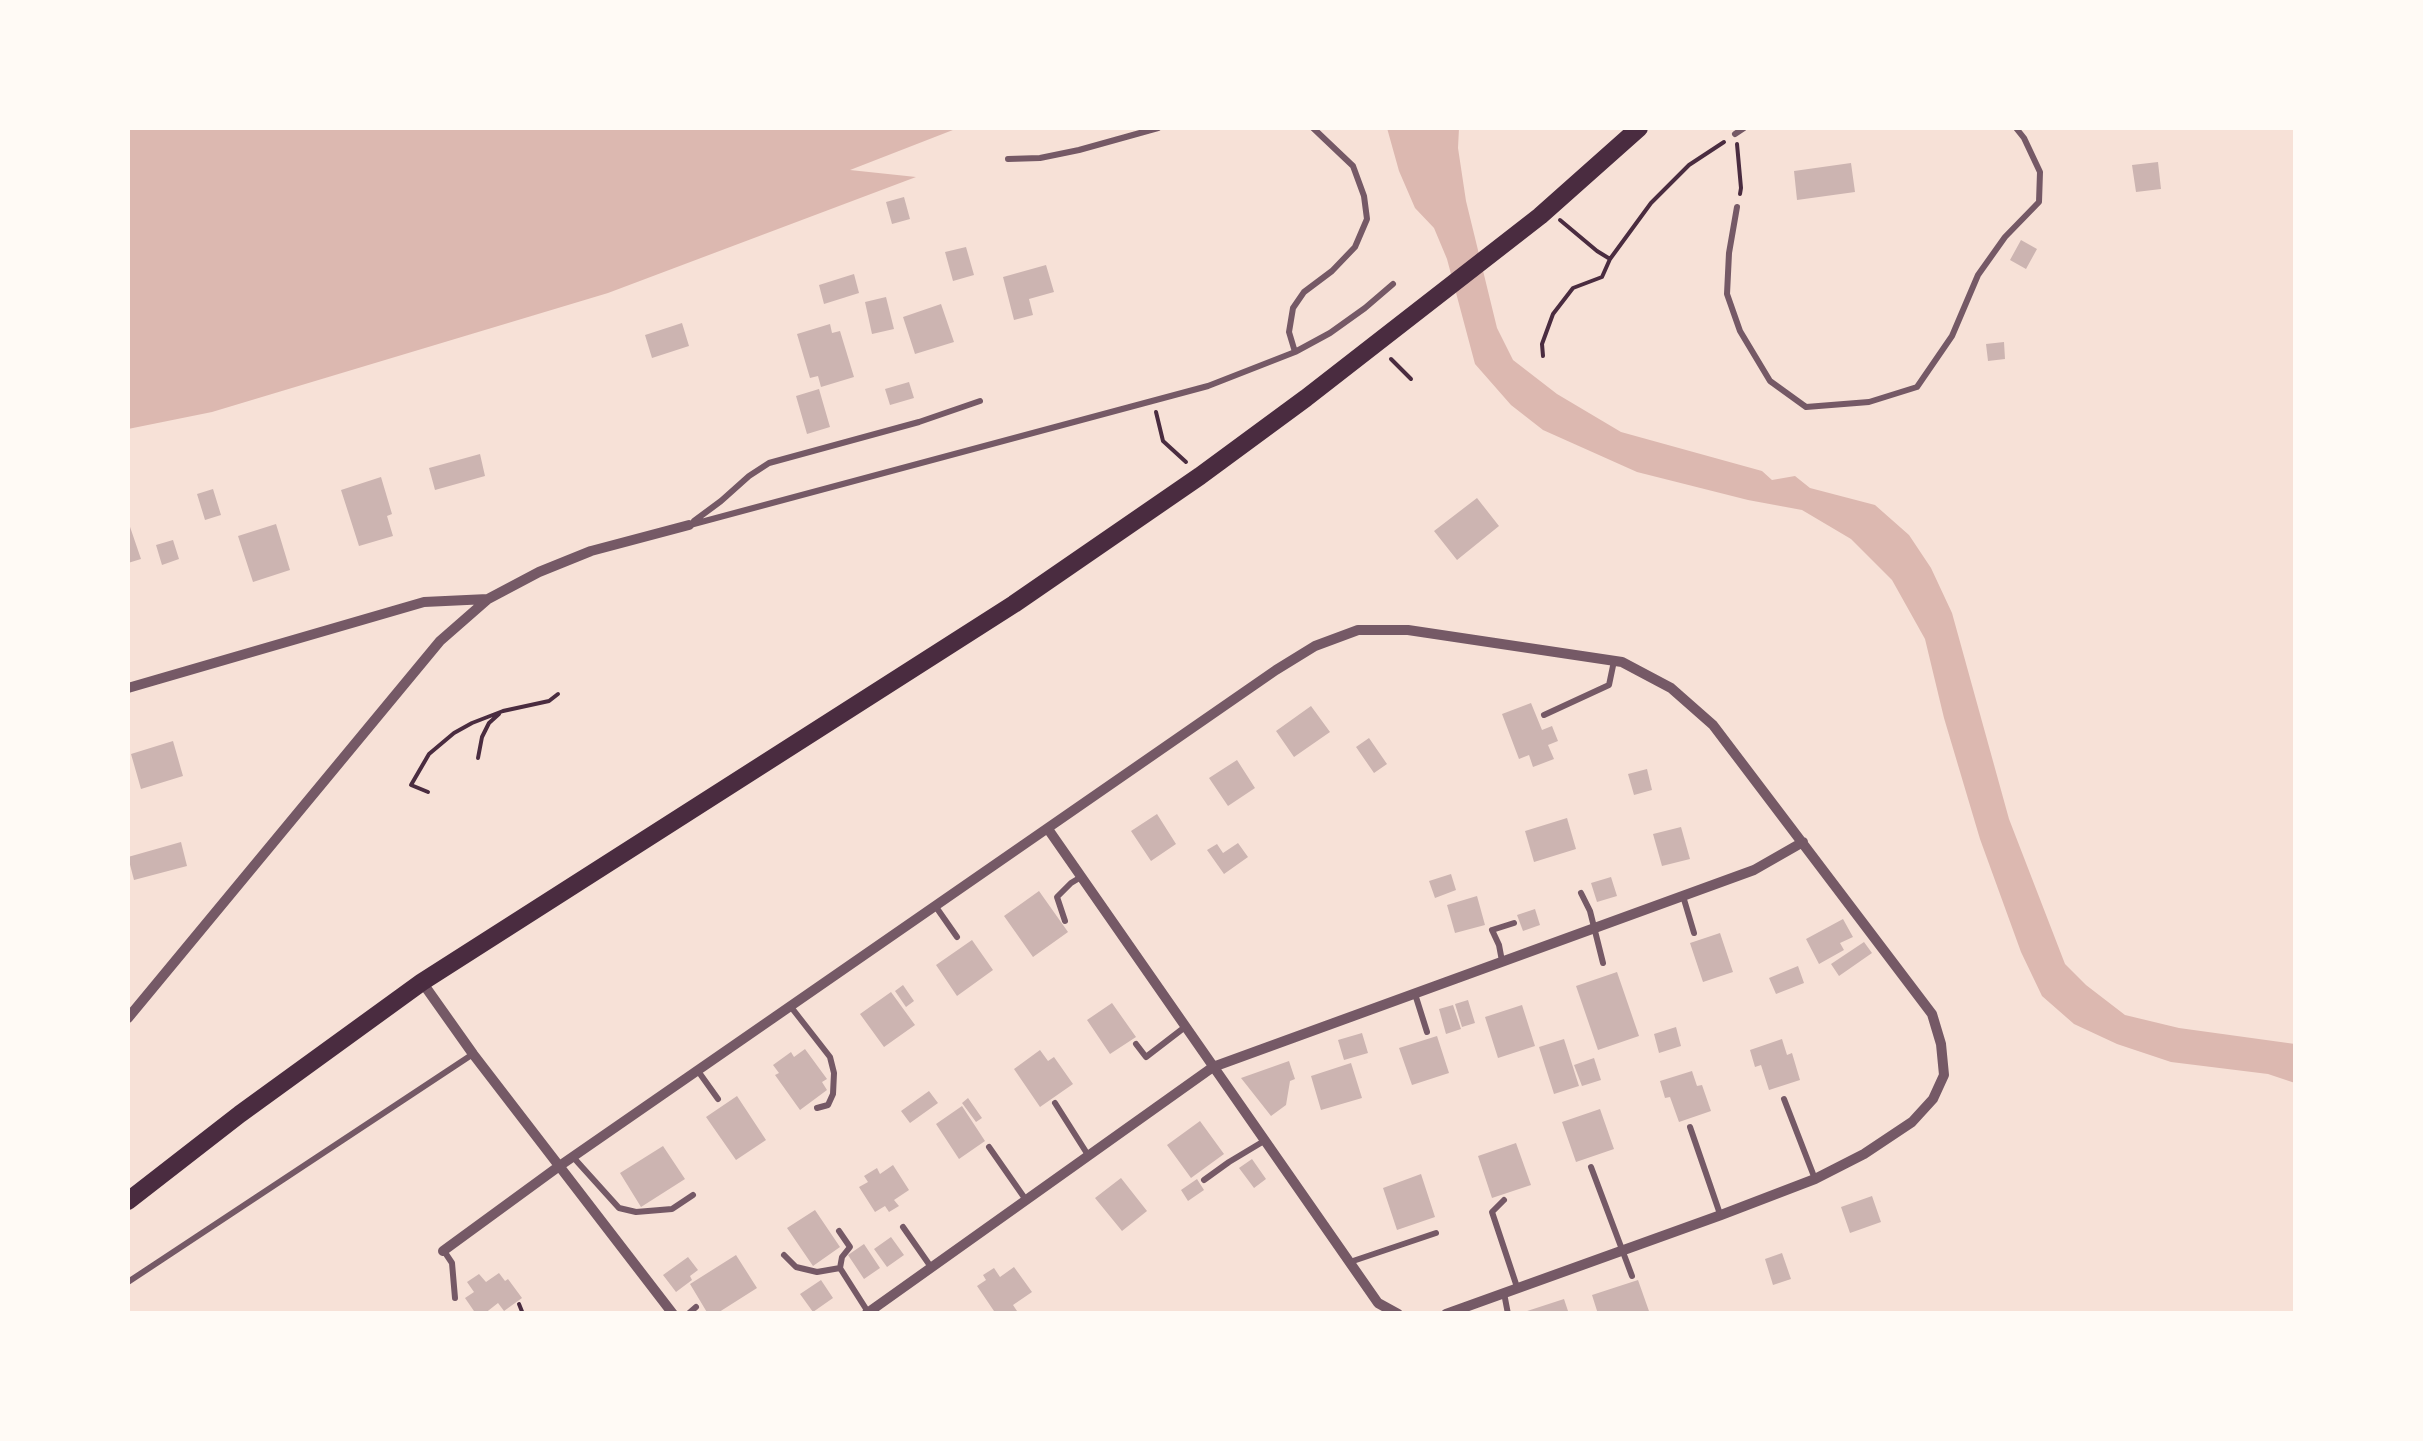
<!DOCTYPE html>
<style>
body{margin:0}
#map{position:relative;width:2423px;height:1441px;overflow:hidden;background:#f7e1d7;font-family:"Noto Sans",sans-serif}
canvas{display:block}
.frame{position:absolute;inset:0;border:130px solid #fffaf5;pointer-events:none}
</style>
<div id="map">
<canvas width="2423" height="1441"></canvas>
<div class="frame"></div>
</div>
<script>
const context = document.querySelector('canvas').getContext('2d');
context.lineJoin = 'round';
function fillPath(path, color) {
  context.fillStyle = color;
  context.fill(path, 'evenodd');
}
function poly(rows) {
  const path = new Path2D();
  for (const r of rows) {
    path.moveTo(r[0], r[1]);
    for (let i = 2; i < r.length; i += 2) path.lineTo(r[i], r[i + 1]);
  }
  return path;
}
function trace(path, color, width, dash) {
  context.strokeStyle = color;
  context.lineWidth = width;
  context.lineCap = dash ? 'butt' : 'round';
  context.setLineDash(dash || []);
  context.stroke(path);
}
fillPath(poly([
 [128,128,958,128,850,170,916,177,608,293,212,412,128,429],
 [1387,128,1459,128,1458,148,1466,201,1497,328,1513,360,1557,394,1621,432,1762,471,1772,480,1795,476,1810,488,1875,505,1909,535,1931,568,1952,613,2009,819,2065,964,2086,985,2125,1015,2179,1028,2295,1044,2295,1083,2268,1074,2171,1062,2117,1044,2074,1024,2042,996,2021,952,1980,839,1944,718,1925,639,1892,580,1851,539,1802,510,1748,500,1637,472,1543,430,1511,405,1475,364,1447,259,1434,228,1415,208,1399,171]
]), '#dcb8b0');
fillPath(poly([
 [2158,162,2161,189,2136,192,2132,165],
 [1851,163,1855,192,1797,200,1794,171],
 [904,197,910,219,892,224,886,202],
 [2021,240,2037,249,2026,269,2010,260],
 [966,247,974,275,953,281,945,252],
 [1046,265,1054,292,1029,299,1033,315,1014,320,1003,277],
 [854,274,859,293,824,304,819,285],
 [886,297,894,329,872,334,865,302],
 [941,304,954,342,915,354,903,317],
 [682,323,689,346,652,358,645,335],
 [830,324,832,333,840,331,854,377,821,387,818,376,810,378,797,334],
 [2004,342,2005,359,1988,361,1986,344],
 [909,382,914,398,890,405,885,389],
 [819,389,830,427,807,434,796,396],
 [480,454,485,476,435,490,429,468],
 [381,477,392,514,387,516,393,536,359,546,341,490],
 [213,489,221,515,205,520,197,494],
 [1477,498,1499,526,1457,560,1434,531],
 [128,521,141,559,128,563],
 [276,524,290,570,253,582,238,536],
 [173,540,179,559,162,565,156,545],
 [1531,703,1542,730,1552,726,1558,741,1548,745,1554,759,1533,767,1529,755,1519,759,1502,714],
 [1311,706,1330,732,1294,757,1276,731],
 [1369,738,1387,764,1374,773,1356,747],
 [173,741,183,776,141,789,131,754],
 [1237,760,1255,788,1228,806,1209,778],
 [1647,769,1652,790,1634,795,1628,774],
 [1157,814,1176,844,1151,861,1131,831],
 [1567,818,1576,849,1534,862,1525,831],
 [1681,827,1690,859,1662,866,1653,834],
 [181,842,187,866,134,880,128,857],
 [1238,843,1248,857,1224,874,1207,850,1217,844,1223,853],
 [1451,874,1456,890,1435,898,1429,881],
 [1611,877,1617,896,1597,902,1591,883],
 [1039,891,1068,932,1033,957,1004,916],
 [1477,896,1485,925,1455,933,1447,905],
 [1535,909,1540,925,1523,931,1517,915],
 [1843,919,1853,937,1840,943,1844,950,1819,964,1806,939],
 [1720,933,1733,972,1703,982,1690,943],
 [972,940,993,970,957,996,936,965],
 [1864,942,1872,953,1839,976,1831,964],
 [1798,966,1804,983,1776,994,1769,978],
 [1617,972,1639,1036,1598,1050,1576,986],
 [903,985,914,1001,906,1007,895,991],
 [891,992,915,1025,884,1047,860,1014],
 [1468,1000,1475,1023,1462,1027,1455,1004],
 [1112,1003,1136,1037,1110,1054,1087,1020],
 [1453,1005,1461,1029,1446,1034,1439,1009],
 [1522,1005,1535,1046,1498,1058,1485,1017],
 [1676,1027,1681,1046,1659,1053,1654,1034],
 [1362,1033,1368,1053,1344,1060,1338,1040],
 [1437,1036,1449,1073,1412,1085,1399,1048],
 [1564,1039,1579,1086,1554,1094,1539,1047],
 [1782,1039,1787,1055,1792,1053,1800,1080,1769,1090,1761,1065,1755,1067,1750,1050],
 [805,1049,827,1079,822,1082,827,1090,800,1110,775,1075,779,1073,773,1065,791,1052,794,1057],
 [1040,1050,1048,1061,1054,1057,1073,1084,1040,1107,1014,1069],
 [1594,1058,1601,1080,1582,1086,1574,1065],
 [1289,1061,1295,1079,1290,1081,1286,1105,1271,1116,1241,1078],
 [1351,1063,1362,1098,1321,1110,1311,1076],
 [1692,1071,1697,1086,1702,1085,1711,1111,1679,1122,1670,1097,1665,1098,1660,1081],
 [929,1091,938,1103,910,1123,901,1111],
 [737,1096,766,1140,736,1160,706,1117],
 [968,1098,982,1118,976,1122,962,1103],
 [962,1106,985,1141,959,1159,936,1124],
 [1600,1109,1614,1149,1576,1162,1562,1122],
 [1200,1121,1224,1154,1191,1178,1167,1145],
 [1516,1143,1531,1185,1492,1198,1478,1156],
 [663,1146,685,1179,641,1207,620,1173],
 [1252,1159,1266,1179,1254,1188,1239,1168],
 [893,1165,909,1190,894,1200,899,1206,889,1212,885,1206,875,1212,859,1187,868,1182,864,1176,877,1168,880,1174],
 [1421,1174,1435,1217,1397,1230,1383,1188],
 [1121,1178,1147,1211,1122,1231,1095,1198],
 [1197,1179,1204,1190,1188,1201,1181,1190],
 [1872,1196,1881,1222,1850,1233,1841,1207],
 [815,1210,840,1247,813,1266,787,1228],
 [891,1237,904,1255,887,1267,874,1249],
 [864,1244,880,1268,864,1279,848,1255],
 [1782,1253,1791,1279,1773,1285,1765,1259],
 [736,1255,757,1288,716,1314,708,1314,690,1284],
 [688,1257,698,1270,690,1276,692,1280,676,1292,663,1275],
 [1014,1267,1032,1292,1013,1305,1019,1314,996,1314,977,1286,986,1280,983,1275,994,1268,1000,1277],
 [499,1273,505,1281,508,1279,522,1298,504,1311,498,1303,484,1314,476,1314,465,1298,474,1292,467,1282,479,1274,486,1282],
 [821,1280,833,1298,813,1312,800,1294],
 [1638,1280,1650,1314,1598,1314,1592,1295],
 [1564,1299,1569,1314,1521,1314,1521,1313]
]), '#ccb4b1');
trace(poly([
 [1737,144,1741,188,1740,194],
 [1610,259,1651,203,1689,165,1724,142],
 [1543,356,1542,344,1553,314,1573,288,1602,277,1610,259,1597,251,1560,220],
 [1391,359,1411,379],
 [1156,412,1163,441,1186,462],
 [478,758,482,737,489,723,499,714],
 [428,792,411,785,429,754,454,733,472,723,503,711,549,701,558,694],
 [519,1304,523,1314]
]), '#4a2c40', 4);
trace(poly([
 [1735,134,1744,128],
 [1008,159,1040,158,1079,150,1158,128],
 [1737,207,1729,253,1727,294,1740,331,1770,381,1806,407,1869,402,1917,387,1952,336,1978,275,2005,237,2039,202,2040,172,2024,138,2016,128],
 [1295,352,1289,332,1293,308,1304,292,1332,271,1355,247,1367,219,1364,196,1353,166,1313,128],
 [694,521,721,501,749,476,769,463,919,422,980,401],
 [690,525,1208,386,1295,352,1330,333,1365,308,1393,284],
 [1544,715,1609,685,1614,661],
 [1581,893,1590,911,1603,963],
 [1683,896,1694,933],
 [936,907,957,937],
 [1065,921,1057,897,1071,883,1081,877],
 [1502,961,1499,945,1492,930,1514,923],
 [1415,994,1427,1032],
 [791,1007,830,1057,834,1073,833,1094,828,1105,817,1108],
 [1136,1044,1146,1057,1185,1027],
 [698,1071,718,1099],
 [1784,1099,1815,1179],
 [1055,1103,1088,1155],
 [1690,1127,1720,1214],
 [989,1147,1026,1200],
 [573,1157,619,1208,636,1212,672,1209,693,1195],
 [1591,1167,1632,1276],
 [1204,1180,1229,1162,1264,1141],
 [1504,1200,1492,1212,1517,1287],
 [903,1227,931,1267],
 [839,1231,850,1247,842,1257,840,1268,868,1312],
 [444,1251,452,1263,455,1298],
 [784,1255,796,1267,817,1272,840,1268],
 [1350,1262,1436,1233],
 [128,1282,473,1054],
 [1504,1293,1508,1314],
 [688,1314,696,1307]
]), '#755966', 6);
trace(poly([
 [128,688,424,602,488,599],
 [1048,829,1378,1303,1398,1314],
 [422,982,473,1054,673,1314],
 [128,1018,440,641,488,599,539,572,591,551,689,525],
 [443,1251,558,1167,1276,670,1315,646,1358,630,1408,630,1622,662,1671,688,1713,725,1932,1014,1941,1044,1944,1075,1933,1099,1912,1122,1864,1154,1815,1179,1721,1215,1446,1314],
 [866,1314,1213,1067,1754,870,1803,842]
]), '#755966', 10);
trace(poly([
 [128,1201,240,1114,422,982,1014,604,1200,476,1306,398,1540,216,1639,128]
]), '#4a2c40', 18);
</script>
